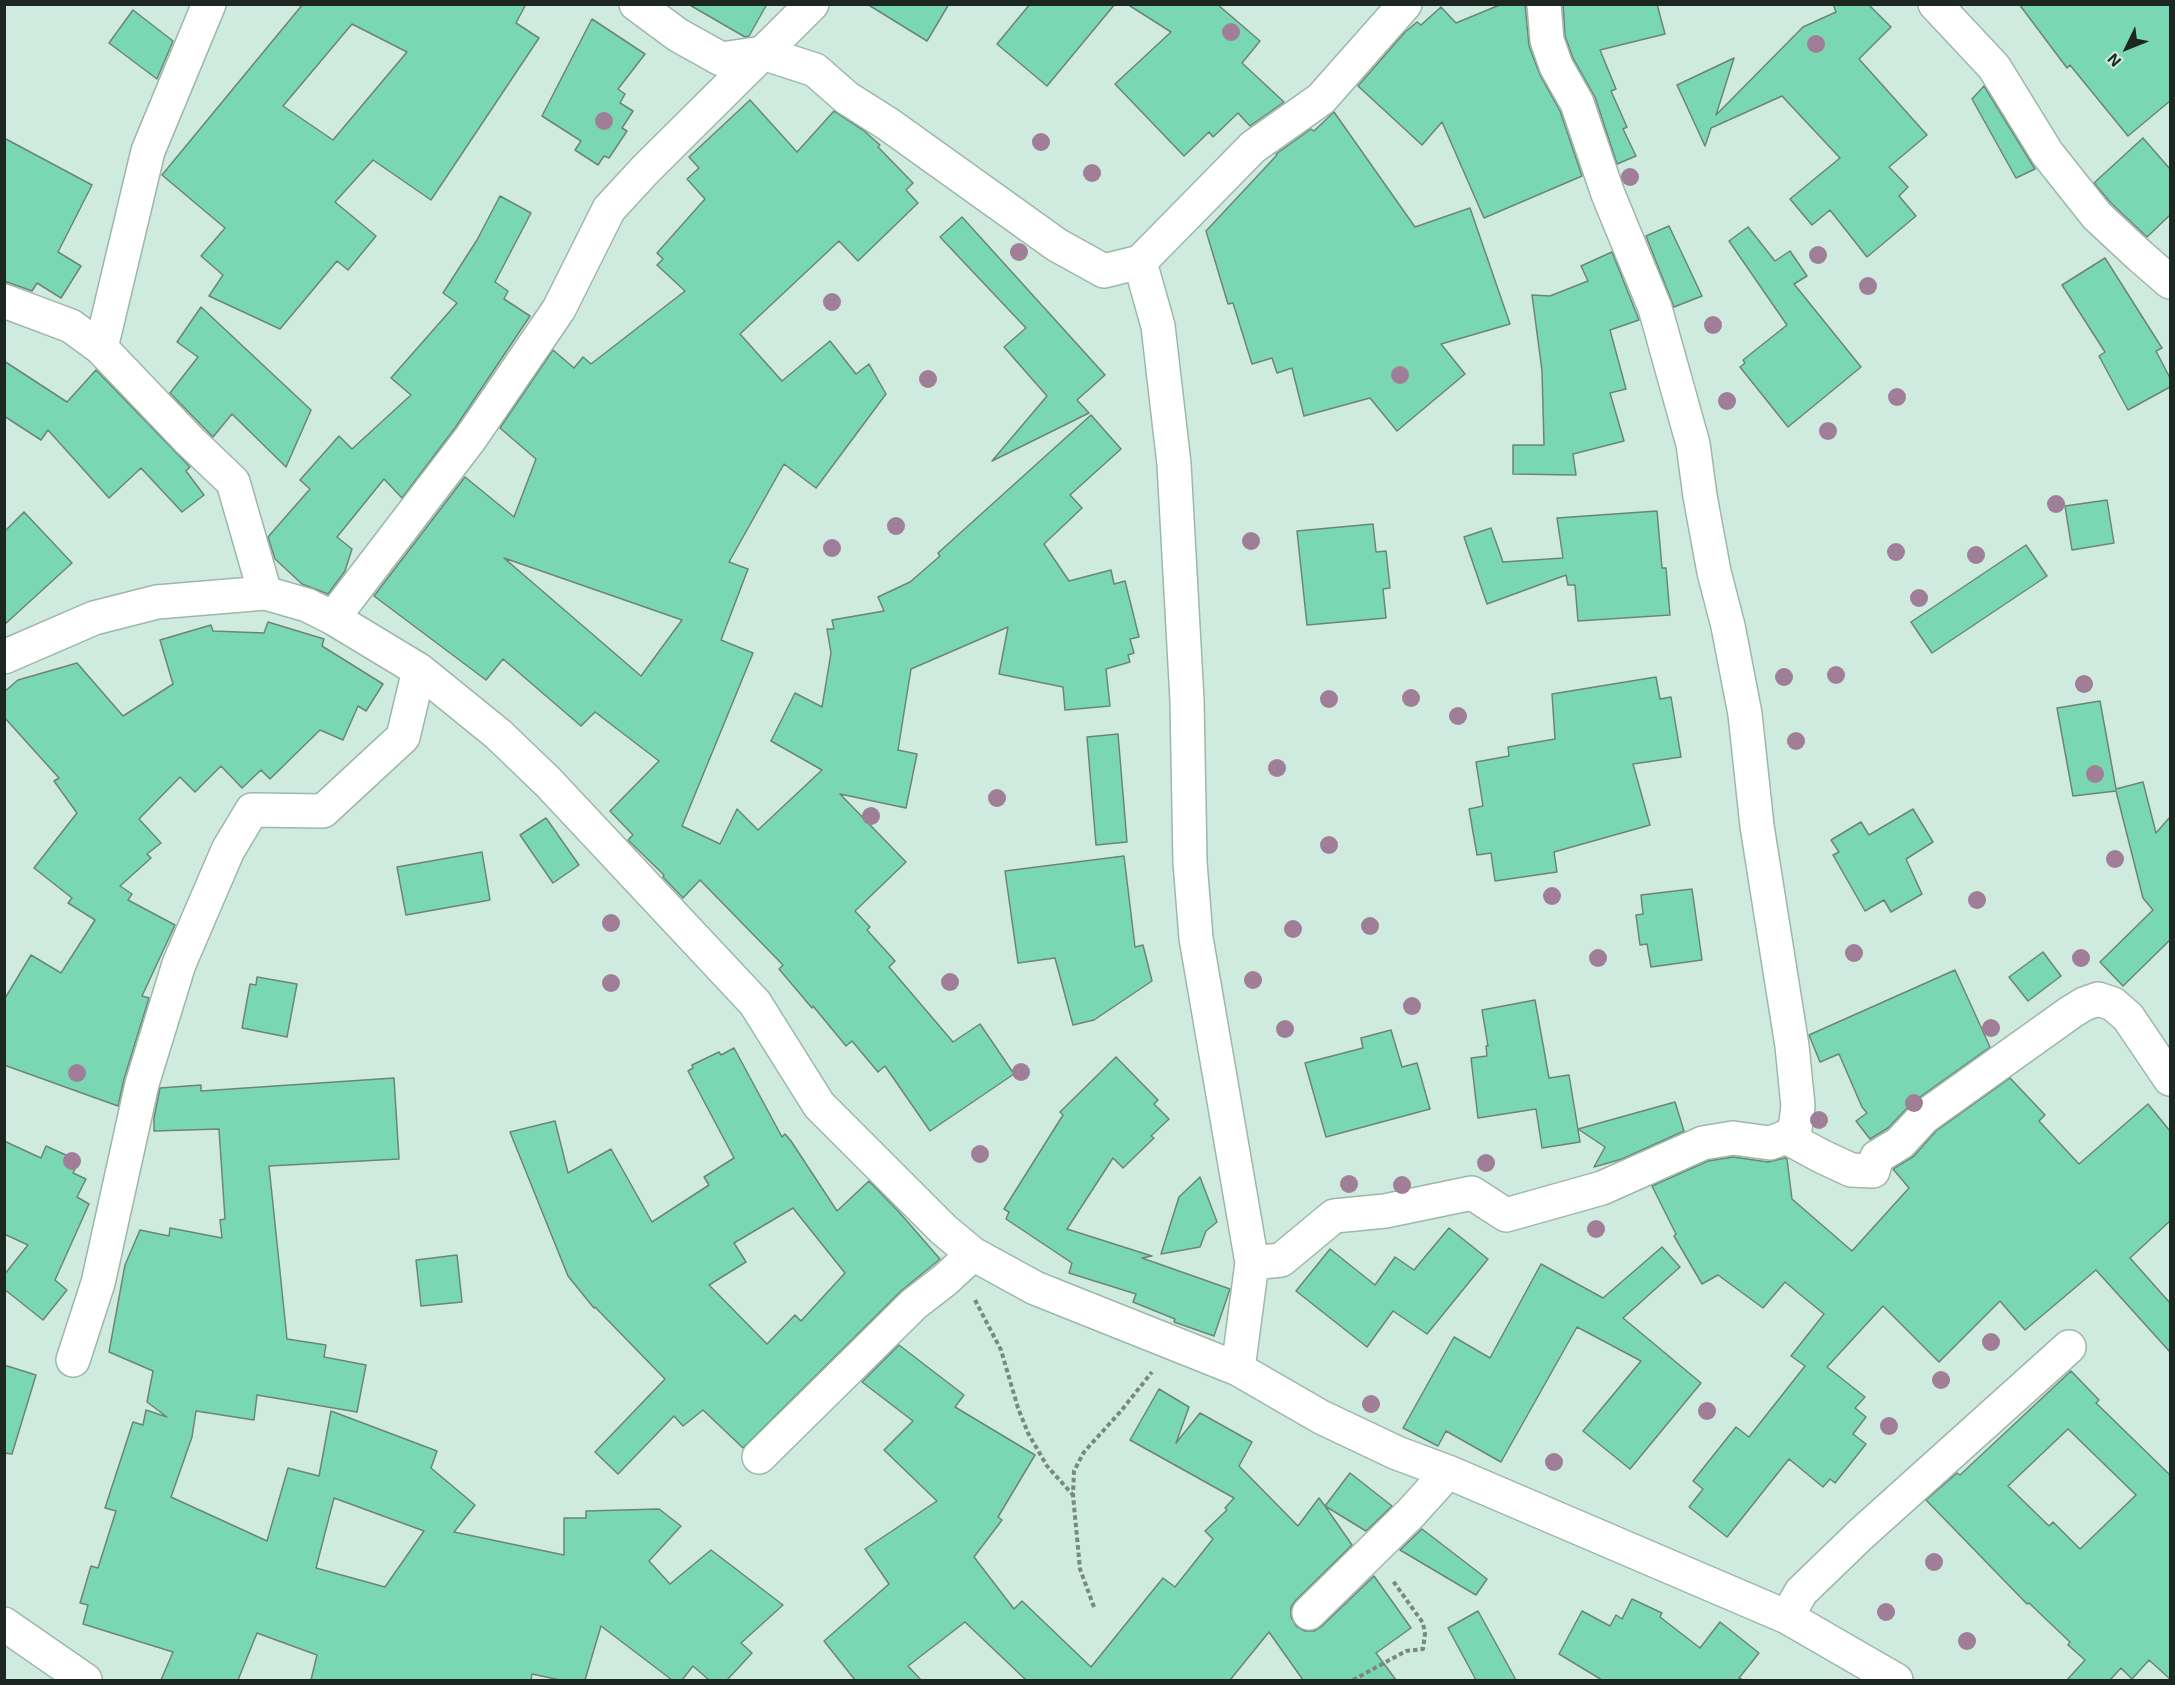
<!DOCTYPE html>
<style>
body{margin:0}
#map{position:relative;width:2175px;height:1685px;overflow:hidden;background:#cfeade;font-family:"Exo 2",sans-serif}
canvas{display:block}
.frame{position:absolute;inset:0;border:6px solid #1c2622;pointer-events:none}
.north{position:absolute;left:2097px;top:18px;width:60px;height:60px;-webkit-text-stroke:4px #cfeade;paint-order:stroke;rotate:227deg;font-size:16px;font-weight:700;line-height:24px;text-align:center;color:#1c2622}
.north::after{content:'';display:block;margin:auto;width:21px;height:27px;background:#1c2622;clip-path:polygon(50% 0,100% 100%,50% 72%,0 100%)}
</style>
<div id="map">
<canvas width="2175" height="1685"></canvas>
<div class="frame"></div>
<div class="north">N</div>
</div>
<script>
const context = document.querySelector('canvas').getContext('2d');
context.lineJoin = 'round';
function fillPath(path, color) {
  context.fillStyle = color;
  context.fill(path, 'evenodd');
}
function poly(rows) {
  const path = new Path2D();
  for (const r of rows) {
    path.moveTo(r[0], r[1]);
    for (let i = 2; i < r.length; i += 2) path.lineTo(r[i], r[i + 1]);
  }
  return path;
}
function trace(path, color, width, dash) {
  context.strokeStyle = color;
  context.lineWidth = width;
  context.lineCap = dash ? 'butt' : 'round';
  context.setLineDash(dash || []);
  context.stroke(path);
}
const building = poly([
 [303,4,526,4,516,23,539,38,431,200,373,160,335,202,376,236,348,270,337,261,280,329,209,296,223,275,201,256,225,228,162,175,303,4],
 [352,24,407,52,333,140,283,106,352,24],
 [688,4,767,4,749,36,745,37,688,4],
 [867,4,949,4,927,41,867,4],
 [1030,4,1115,4,1047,86,997,44,1030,4],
 [1127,4,1217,4,1260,41,1242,63,1284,102,1250,126,1238,113,1213,137,1209,132,1184,156,1115,84,1171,32,1127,4],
 [1502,4,1525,4,1529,46,1540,75,1560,111,1582,176,1484,218,1442,122,1422,145,1358,86,1405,32,1417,22,1421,25,1441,7,1456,23,1502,4],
 [1563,4,1657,4,1665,34,1600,50,1616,89,1611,91,1627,127,1623,129,1636,156,1617,164,1595,97,1573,58,1565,36,1563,4],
 [1833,4,1868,4,1891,27,1859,59,1927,135,1889,167,1908,187,1899,196,1916,216,1867,257,1830,210,1812,225,1790,199,1840,158,1782,96,1711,128,1705,146,1677,85,1734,58,1716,115,1803,27,1836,12,1833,4],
 [2019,4,2170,4,2170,101,2128,136,2070,65,2067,68,2019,4],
 [133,10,173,41,157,79,109,43,133,10],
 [592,19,645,54,618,89,625,94,620,103,633,111,622,128,627,131,609,158,604,156,598,165,575,150,581,141,542,116,592,19],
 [1984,86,2035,169,2016,178,1972,99,1984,86],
 [750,100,797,152,834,111,863,130,880,145,878,147,913,183,906,190,918,203,858,261,839,241,740,334,782,381,830,341,856,374,869,364,886,394,816,488,784,464,729,562,748,569,721,640,753,653,682,826,720,844,737,809,758,830,822,770,771,741,795,693,822,707,831,653,827,629,834,629,832,620,884,611,878,597,910,582,940,556,938,553,1091,415,1121,449,1070,495,1082,508,1044,544,1069,581,1111,570,1114,584,1125,581,1139,637,1130,639,1134,653,1128,655,1130,662,1106,669,1110,706,1065,710,1063,687,999,674,1008,627,911,669,898,750,917,754,906,808,840,794,906,862,855,911,870,927,867,930,895,961,889,967,953,1042,980,1024,1014,1074,930,1131,885,1066,878,1072,852,1041,846,1046,813,1006,812,1008,779,969,783,965,700,880,683,898,663,877,664,875,628,840,633,835,610,811,659,761,595,712,581,726,503,659,486,680,374,596,465,477,514,517,536,459,500,428,553,350,574,368,583,357,591,364,685,291,657,265,663,259,657,253,705,199,687,179,699,168,689,157,750,100],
 [504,558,682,620,641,676,504,558],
 [1334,112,1415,227,1470,208,1510,324,1441,344,1465,374,1397,431,1370,398,1304,416,1292,368,1277,373,1272,358,1252,364,1233,303,1228,304,1206,231,1277,155,1276,154,1311,129,1314,131,1334,112],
 [4,138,92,185,58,252,81,266,61,298,37,283,32,291,4,281,4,138],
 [2143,138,2170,169,2170,215,2147,237,2111,203,2094,183,2143,138],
 [500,196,531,213,495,282,508,291,504,299,530,316,455,428,402,498,384,479,337,537,352,549,345,571,328,594,302,584,275,559,268,537,310,489,300,480,339,436,352,449,411,395,391,378,457,303,443,293,477,240,500,196],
 [962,217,1105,375,1077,400,1089,413,992,461,1047,396,1004,347,1026,328,940,237,962,217],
 [1669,226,1702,296,1674,307,1646,236,1669,226],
 [1748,227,1775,261,1790,251,1807,276,1794,284,1861,367,1788,427,1740,367,1745,363,1743,360,1787,325,1729,241,1748,227],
 [1612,252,1639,320,1610,330,1626,389,1610,393,1624,441,1573,454,1576,475,1513,474,1513,445,1544,445,1542,371,1532,295,1550,296,1588,281,1581,266,1612,252],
 [2105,258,2162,348,2156,351,2170,378,2170,387,2128,410,2099,356,2105,352,2062,285,2105,258],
 [201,307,311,410,286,467,232,414,213,437,170,393,198,357,177,342,201,307],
 [4,361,67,402,96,370,190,467,186,471,204,495,182,512,141,468,109,498,48,430,41,440,4,416,4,361],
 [2107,500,2114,543,2072,550,2065,506,2107,500],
 [1657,511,1662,568,1666,568,1670,615,1578,621,1575,585,1568,585,1566,575,1487,604,1464,537,1491,528,1503,562,1563,558,1557,518,1657,511],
 [24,512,72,563,4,625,5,531,24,512],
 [1373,524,1376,552,1386,551,1390,588,1383,589,1386,618,1307,625,1297,531,1373,524],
 [2026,545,2047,576,1932,653,1911,622,2026,545],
 [268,622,324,639,322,646,383,684,366,711,358,706,343,740,320,730,270,779,261,770,242,788,221,766,195,792,180,777,139,819,161,843,147,854,151,858,120,886,132,894,128,900,175,925,142,996,149,998,124,1079,118,1106,4,1065,4,1000,31,955,61,973,95,920,68,903,72,898,34,868,77,813,54,781,59,778,4,717,4,692,18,680,77,663,123,716,173,684,160,640,211,625,213,631,264,633,268,622],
 [1656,677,1660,699,1671,697,1681,757,1633,764,1650,825,1554,852,1557,872,1495,881,1491,853,1477,855,1469,809,1483,806,1476,762,1509,756,1508,747,1555,739,1552,694,1656,677],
 [2100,701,2116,789,2143,782,2156,833,2170,817,2170,940,2123,986,2100,962,2153,910,2143,898,2116,791,2073,796,2057,708,2100,701],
 [1118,734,1127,842,1096,845,1087,737,1118,734],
 [1913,809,1933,842,1906,859,1922,894,1891,912,1884,900,1865,911,1833,855,1839,852,1831,840,1861,822,1869,835,1913,809],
 [546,818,579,865,553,883,520,835,546,818],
 [482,852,490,900,406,915,397,867,482,852],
 [1124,856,1135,947,1143,945,1152,981,1094,1020,1073,1025,1055,958,1018,963,1005,871,1124,856],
 [1692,889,1702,960,1651,967,1647,944,1640,945,1636,915,1643,914,1641,895,1692,889],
 [2043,952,2061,976,2028,1001,2009,977,2043,952],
 [1955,970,1990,1047,1913,1102,1888,1128,1870,1139,1856,1121,1867,1113,1862,1107,1839,1054,1820,1062,1809,1035,1955,970],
 [257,977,297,984,287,1037,242,1028,250,984,256,985,257,977],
 [1535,1000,1549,1078,1569,1075,1580,1142,1542,1148,1536,1109,1478,1118,1471,1058,1487,1056,1486,1046,1488,1046,1482,1010,1535,1000],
 [1391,1030,1402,1067,1417,1063,1430,1109,1326,1137,1305,1063,1363,1048,1361,1038,1391,1030],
 [734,1048,782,1137,785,1134,791,1141,837,1211,869,1181,899,1212,940,1259,901,1291,743,1448,703,1410,683,1426,674,1416,618,1474,595,1452,665,1379,595,1307,594,1308,568,1276,510,1132,555,1121,568,1173,611,1149,652,1222,709,1185,704,1177,734,1158,688,1071,693,1068,692,1065,719,1052,721,1055,734,1048],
 [793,1208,845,1273,801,1321,795,1315,767,1344,709,1285,746,1262,734,1243,793,1208],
 [1116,1057,1158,1100,1154,1104,1169,1119,1151,1136,1154,1138,1123,1168,1113,1158,1067,1229,1152,1256,1142,1258,1230,1289,1214,1336,1174,1322,1175,1319,1133,1302,1136,1294,1069,1273,1072,1263,1006,1219,1009,1212,1004,1209,1063,1115,1060,1112,1116,1057],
 [394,1078,399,1159,269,1166,287,1339,326,1345,324,1357,366,1365,357,1412,257,1395,254,1420,196,1411,192,1437,171,1497,267,1541,288,1468,319,1476,331,1411,437,1451,431,1468,475,1505,454,1532,564,1555,564,1518,586,1518,586,1511,659,1509,681,1526,649,1561,670,1584,711,1550,783,1605,741,1643,752,1653,727,1680,709,1680,693,1666,682,1680,672,1680,601,1626,585,1680,560,1680,532,1674,531,1680,311,1680,317,1655,257,1633,238,1680,161,1680,173,1652,83,1624,88,1605,80,1603,91,1566,98,1568,116,1511,105,1508,133,1422,143,1425,146,1410,167,1417,147,1402,153,1371,109,1352,125,1265,140,1230,169,1236,170,1228,222,1238,220,1220,225,1219,219,1129,154,1131,154,1118,160,1088,201,1085,201,1091,394,1078],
 [334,1498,424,1531,385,1587,316,1568,334,1498],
 [2010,1078,2045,1115,2039,1121,2079,1164,2148,1104,2170,1131,2170,1221,2130,1258,2170,1303,2170,1352,2096,1270,2025,1330,2000,1301,1939,1362,1883,1306,1827,1367,1865,1397,1855,1408,1866,1417,1853,1434,1866,1444,1835,1483,1830,1479,1823,1487,1789,1459,1727,1537,1689,1507,1703,1489,1693,1481,1736,1427,1749,1437,1805,1366,1791,1356,1824,1314,1785,1282,1763,1308,1718,1275,1702,1284,1674,1236,1676,1234,1652,1186,1708,1161,1733,1157,1768,1162,1785,1158,1787,1159,1792,1199,1852,1251,1909,1188,1893,1169,1914,1156,1936,1131,2010,1078],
 [1675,1102,1684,1131,1622,1159,1594,1167,1605,1147,1578,1129,1675,1102],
 [4,1141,41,1158,46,1146,79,1161,73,1173,86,1179,77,1197,89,1204,55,1280,67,1290,43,1320,4,1289,4,1275,28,1245,4,1234,4,1141],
 [1200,1177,1217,1222,1206,1231,1200,1247,1161,1254,1179,1197,1200,1177],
 [1449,1228,1488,1259,1427,1334,1393,1311,1367,1347,1296,1291,1330,1249,1375,1285,1395,1257,1414,1270,1449,1228],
 [1662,1247,1680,1267,1623,1318,1701,1383,1630,1469,1583,1431,1641,1361,1577,1327,1501,1462,1446,1431,1438,1446,1403,1428,1454,1337,1490,1358,1541,1264,1603,1298,1662,1247],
 [457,1255,462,1302,421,1306,416,1260,457,1255],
 [899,1345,964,1395,955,1407,1035,1455,998,1517,1002,1520,974,1557,1014,1609,1022,1601,1091,1667,1163,1578,1175,1587,1213,1539,1205,1531,1227,1510,1225,1508,1234,1498,1130,1440,1159,1389,1189,1407,1176,1443,1200,1413,1252,1442,1239,1466,1298,1526,1319,1498,1325,1506,1350,1473,1392,1506,1366,1531,1325,1506,1352,1545,1296,1600,1291,1607,1291,1617,1296,1626,1305,1631,1314,1631,1322,1626,1374,1576,1411,1628,1376,1653,1396,1680,1303,1680,1269,1632,1230,1680,1026,1680,965,1622,908,1666,921,1680,855,1680,824,1641,889,1584,865,1549,937,1501,884,1450,913,1421,862,1382,899,1345],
 [4,1365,36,1375,12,1454,4,1453,4,1365],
 [2071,1371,2099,1400,2096,1403,2170,1475,2170,1679,2149,1660,2132,1679,2121,1668,2110,1680,2067,1680,2085,1660,2068,1645,2070,1642,2029,1603,2027,1604,1926,1500,1957,1473,1960,1475,2071,1371],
 [2068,1429,2136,1495,2080,1549,2053,1522,2049,1526,2008,1486,2068,1429],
 [1422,1529,1487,1579,1476,1595,1400,1550,1422,1529],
 [1632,1599,1662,1613,1660,1617,1700,1648,1720,1622,1759,1653,1739,1678,1743,1680,1602,1680,1559,1654,1582,1611,1610,1626,1616,1615,1622,1619,1632,1599],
 [1478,1611,1516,1680,1476,1680,1448,1628,1478,1611]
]);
fillPath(building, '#7ad7b3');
trace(building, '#6c857a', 1.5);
const minor = poly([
 [636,4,678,35,721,59,763,53,815,70,847,98,888,124,1057,245,1104,271,1140,262],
 [1935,4,1994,67,2047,153,2097,216,2140,256,2170,282],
 [4,301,71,326,101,348,190,441,233,482,265,593],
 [101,348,148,151,209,4],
 [333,618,470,439,559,309,609,209,646,169,812,4],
 [4,657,94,618,157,602,265,593,307,605,333,618,419,670,498,734,548,782,755,1003,819,1105,944,1230,973,1254,1035,1288,1238,1369,1321,1417,1397,1453,1448,1472,1787,1617,1896,1680],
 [1786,1137,1821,1156,1851,1170,1873,1171,1877,1157,1900,1143,1924,1117,2071,1012,2084,1004,2098,999,2113,1004,2128,1017,2170,1079],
 [1252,1263,1281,1260,1334,1216,1385,1211,1472,1193,1506,1215,1602,1188,1703,1143,1733,1138,1770,1143,1786,1137,1795,1129,1798,1106,1792,1046,1757,826,1745,714,1728,626,1714,572,1700,496,1693,444,1655,308,1608,194,1577,103,1556,66,1547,40,1544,4],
 [73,1360,98,1283,142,1084,179,964,228,850,252,810,323,811,403,737,419,670],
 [1238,1369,1252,1263,1196,938,1190,862,1187,700,1174,464,1158,326,1140,262,1253,147,1321,99,1405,4],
 [759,1457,914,1304,945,1280,973,1254],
 [1309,1613,1411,1513,1448,1472],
 [1787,1617,1801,1592,1860,1535,2069,1347],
 [4,1624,85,1680]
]);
trace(minor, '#9db7ab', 36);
trace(poly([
 [975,1300,1001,1350,1018,1408,1028,1433,1047,1466,1073,1495],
 [1094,1607,1080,1569,1073,1495,1074,1471,1084,1452,1121,1411,1152,1372],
 [1353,1680,1406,1651,1423,1649,1425,1634,1423,1623,1393,1581]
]), '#778981', 4, [4.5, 3]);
trace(minor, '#fff', 33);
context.fillStyle = '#a17e97';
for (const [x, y] of [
 [1231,32],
 [1816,44],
 [604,121],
 [1041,142],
 [1092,173],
 [1630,177],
 [1019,252],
 [1818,255],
 [1868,286],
 [832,302],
 [1713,325],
 [1400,375],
 [928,379],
 [1897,397],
 [1727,401],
 [1828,431],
 [2056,504],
 [896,526],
 [1251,541],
 [832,548],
 [1896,552],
 [1976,555],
 [1919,598],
 [1836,675],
 [1784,677],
 [2084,684],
 [1411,698],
 [1329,699],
 [1458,716],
 [1796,741],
 [1277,768],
 [2095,774],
 [997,798],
 [871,816],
 [1329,845],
 [2115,859],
 [1552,896],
 [1977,900],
 [611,923],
 [1370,926],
 [1293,929],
 [1854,953],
 [1598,958],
 [2081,958],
 [1253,980],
 [950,982],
 [611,983],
 [1412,1006],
 [1991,1028],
 [1285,1029],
 [1021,1072],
 [77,1073],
 [1914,1103],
 [1819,1120],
 [980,1154],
 [72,1161],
 [1486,1163],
 [1349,1184],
 [1402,1185],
 [1596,1229],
 [1991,1342],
 [1941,1380],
 [1371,1404],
 [1707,1411],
 [1889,1426],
 [1554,1462],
 [1934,1562],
 [1886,1612],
 [1967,1641]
]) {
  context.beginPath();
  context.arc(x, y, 9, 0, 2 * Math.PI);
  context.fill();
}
</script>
